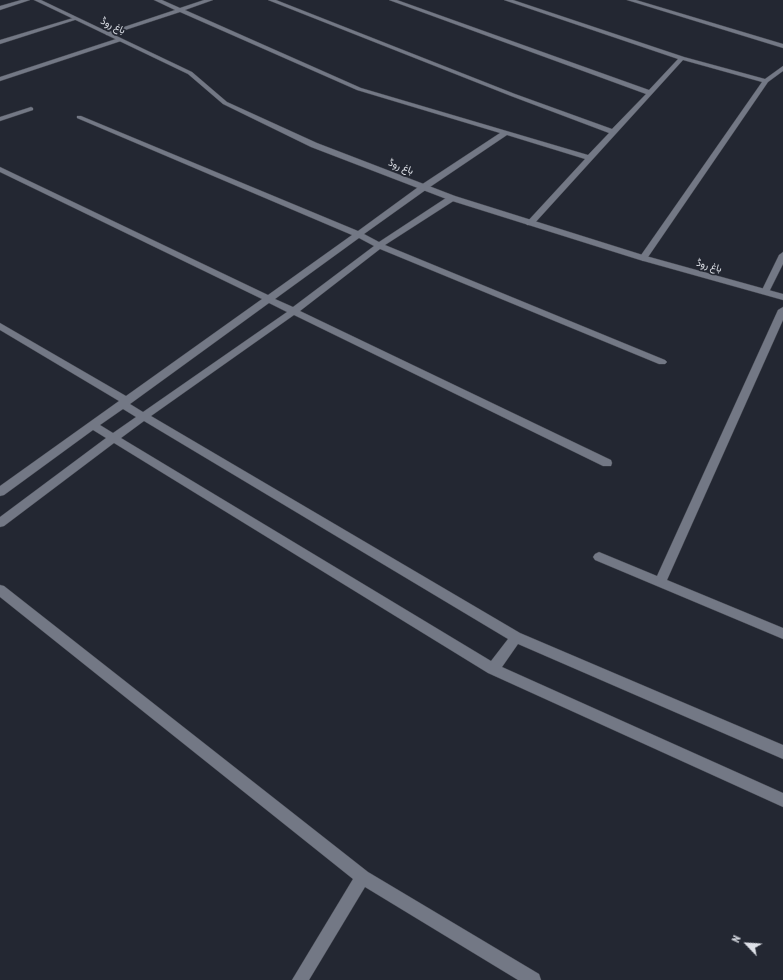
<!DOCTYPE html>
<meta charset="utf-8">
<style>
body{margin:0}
#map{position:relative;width:783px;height:980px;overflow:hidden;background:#232732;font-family:"PT Sans Narrow",sans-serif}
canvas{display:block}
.north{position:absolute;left:727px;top:924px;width:40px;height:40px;-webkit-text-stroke:3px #232732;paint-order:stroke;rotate:295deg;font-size:11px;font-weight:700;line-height:16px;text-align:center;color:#dee1e8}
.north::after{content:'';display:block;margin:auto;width:14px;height:18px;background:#dee1e8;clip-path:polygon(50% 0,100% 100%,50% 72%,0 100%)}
</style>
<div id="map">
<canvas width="783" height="980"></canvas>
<div class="north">N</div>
</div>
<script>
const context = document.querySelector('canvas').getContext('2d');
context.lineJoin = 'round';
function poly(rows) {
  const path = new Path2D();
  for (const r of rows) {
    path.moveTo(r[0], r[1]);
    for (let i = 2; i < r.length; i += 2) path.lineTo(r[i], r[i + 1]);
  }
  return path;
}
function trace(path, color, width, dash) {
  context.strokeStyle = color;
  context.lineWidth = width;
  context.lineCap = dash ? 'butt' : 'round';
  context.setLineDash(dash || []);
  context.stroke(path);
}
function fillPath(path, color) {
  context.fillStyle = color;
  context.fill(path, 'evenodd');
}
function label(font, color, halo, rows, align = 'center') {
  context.font = font + ' "PT Sans Narrow",Vazirmatn,sans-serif';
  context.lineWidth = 3.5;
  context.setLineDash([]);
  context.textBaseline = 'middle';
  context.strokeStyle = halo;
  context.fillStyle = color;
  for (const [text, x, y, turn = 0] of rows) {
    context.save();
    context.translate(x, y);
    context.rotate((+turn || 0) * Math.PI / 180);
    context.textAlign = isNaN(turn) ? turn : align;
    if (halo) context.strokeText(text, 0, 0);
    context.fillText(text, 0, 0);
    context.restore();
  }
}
const minor = poly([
 [21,0,30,0,0,10,0,6,21,0],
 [154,0,162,0,180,8,204,0,213,0,185,10,361,88,588,155,609,133,511,96,268,0,276,0,515,94,612,129,646,94,389,0,397,0,649,90,678,59,504,0,513,0,684,57,765,79,783,66,783,71,768,82,646,260,643,261,639,258,762,82,683,60,533,225,527,225,526,223,585,159,507,135,427,189,364,234,379,242,449,196,455,196,455,200,385,245,665,360,667,362,665,364,659,364,380,249,300,311,611,460,612,463,611,466,603,466,294,315,151,416,520,633,783,745,783,759,518,644,502,667,783,793,783,807,488,673,114,443,4,526,0,527,0,517,106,438,93,430,4,495,0,496,0,486,119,401,0,330,0,323,126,396,262,299,0,172,0,167,268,295,352,235,77,118,77,116,81,116,358,231,421,185,500,133,357,90,180,12,110,35,106,35,106,33,175,10,154,0],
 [359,238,374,246,293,307,275,299,359,238],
 [269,303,287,312,143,412,130,404,269,303],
 [123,409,136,417,113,433,100,425,123,409],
 [144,421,508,639,491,661,121,438,144,421],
 [627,0,636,0,783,44,783,48,627,0],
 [73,18,78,19,0,44,0,40,73,18],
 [119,38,122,40,121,41,0,81,0,77,119,38],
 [31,107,33,108,33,110,0,121,0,117,31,107],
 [783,252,783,264,768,294,762,294,761,292,779,255,783,252],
 [783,307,783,320,667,580,783,628,783,639,595,560,593,557,595,554,599,552,657,576,778,310,783,307],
 [0,585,4,586,368,872,539,974,541,980,518,980,365,887,309,980,292,980,353,879,0,597,0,585]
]);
const tertiary = poly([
 [34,0,41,0,192,72,227,102,317,143,455,196,646,256,783,294,783,300,640,260,449,200,311,147,223,104,188,74,34,0]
]);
trace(minor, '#3f424b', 1);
trace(tertiary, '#3f424b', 1);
fillPath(minor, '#737885');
fillPath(tertiary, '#737885');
label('10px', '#dee1e8', '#232732', [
 ["باغ روڈ",113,26,25],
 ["باغ روڈ",401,167,21],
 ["باغ روڈ",709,266,15]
]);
</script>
